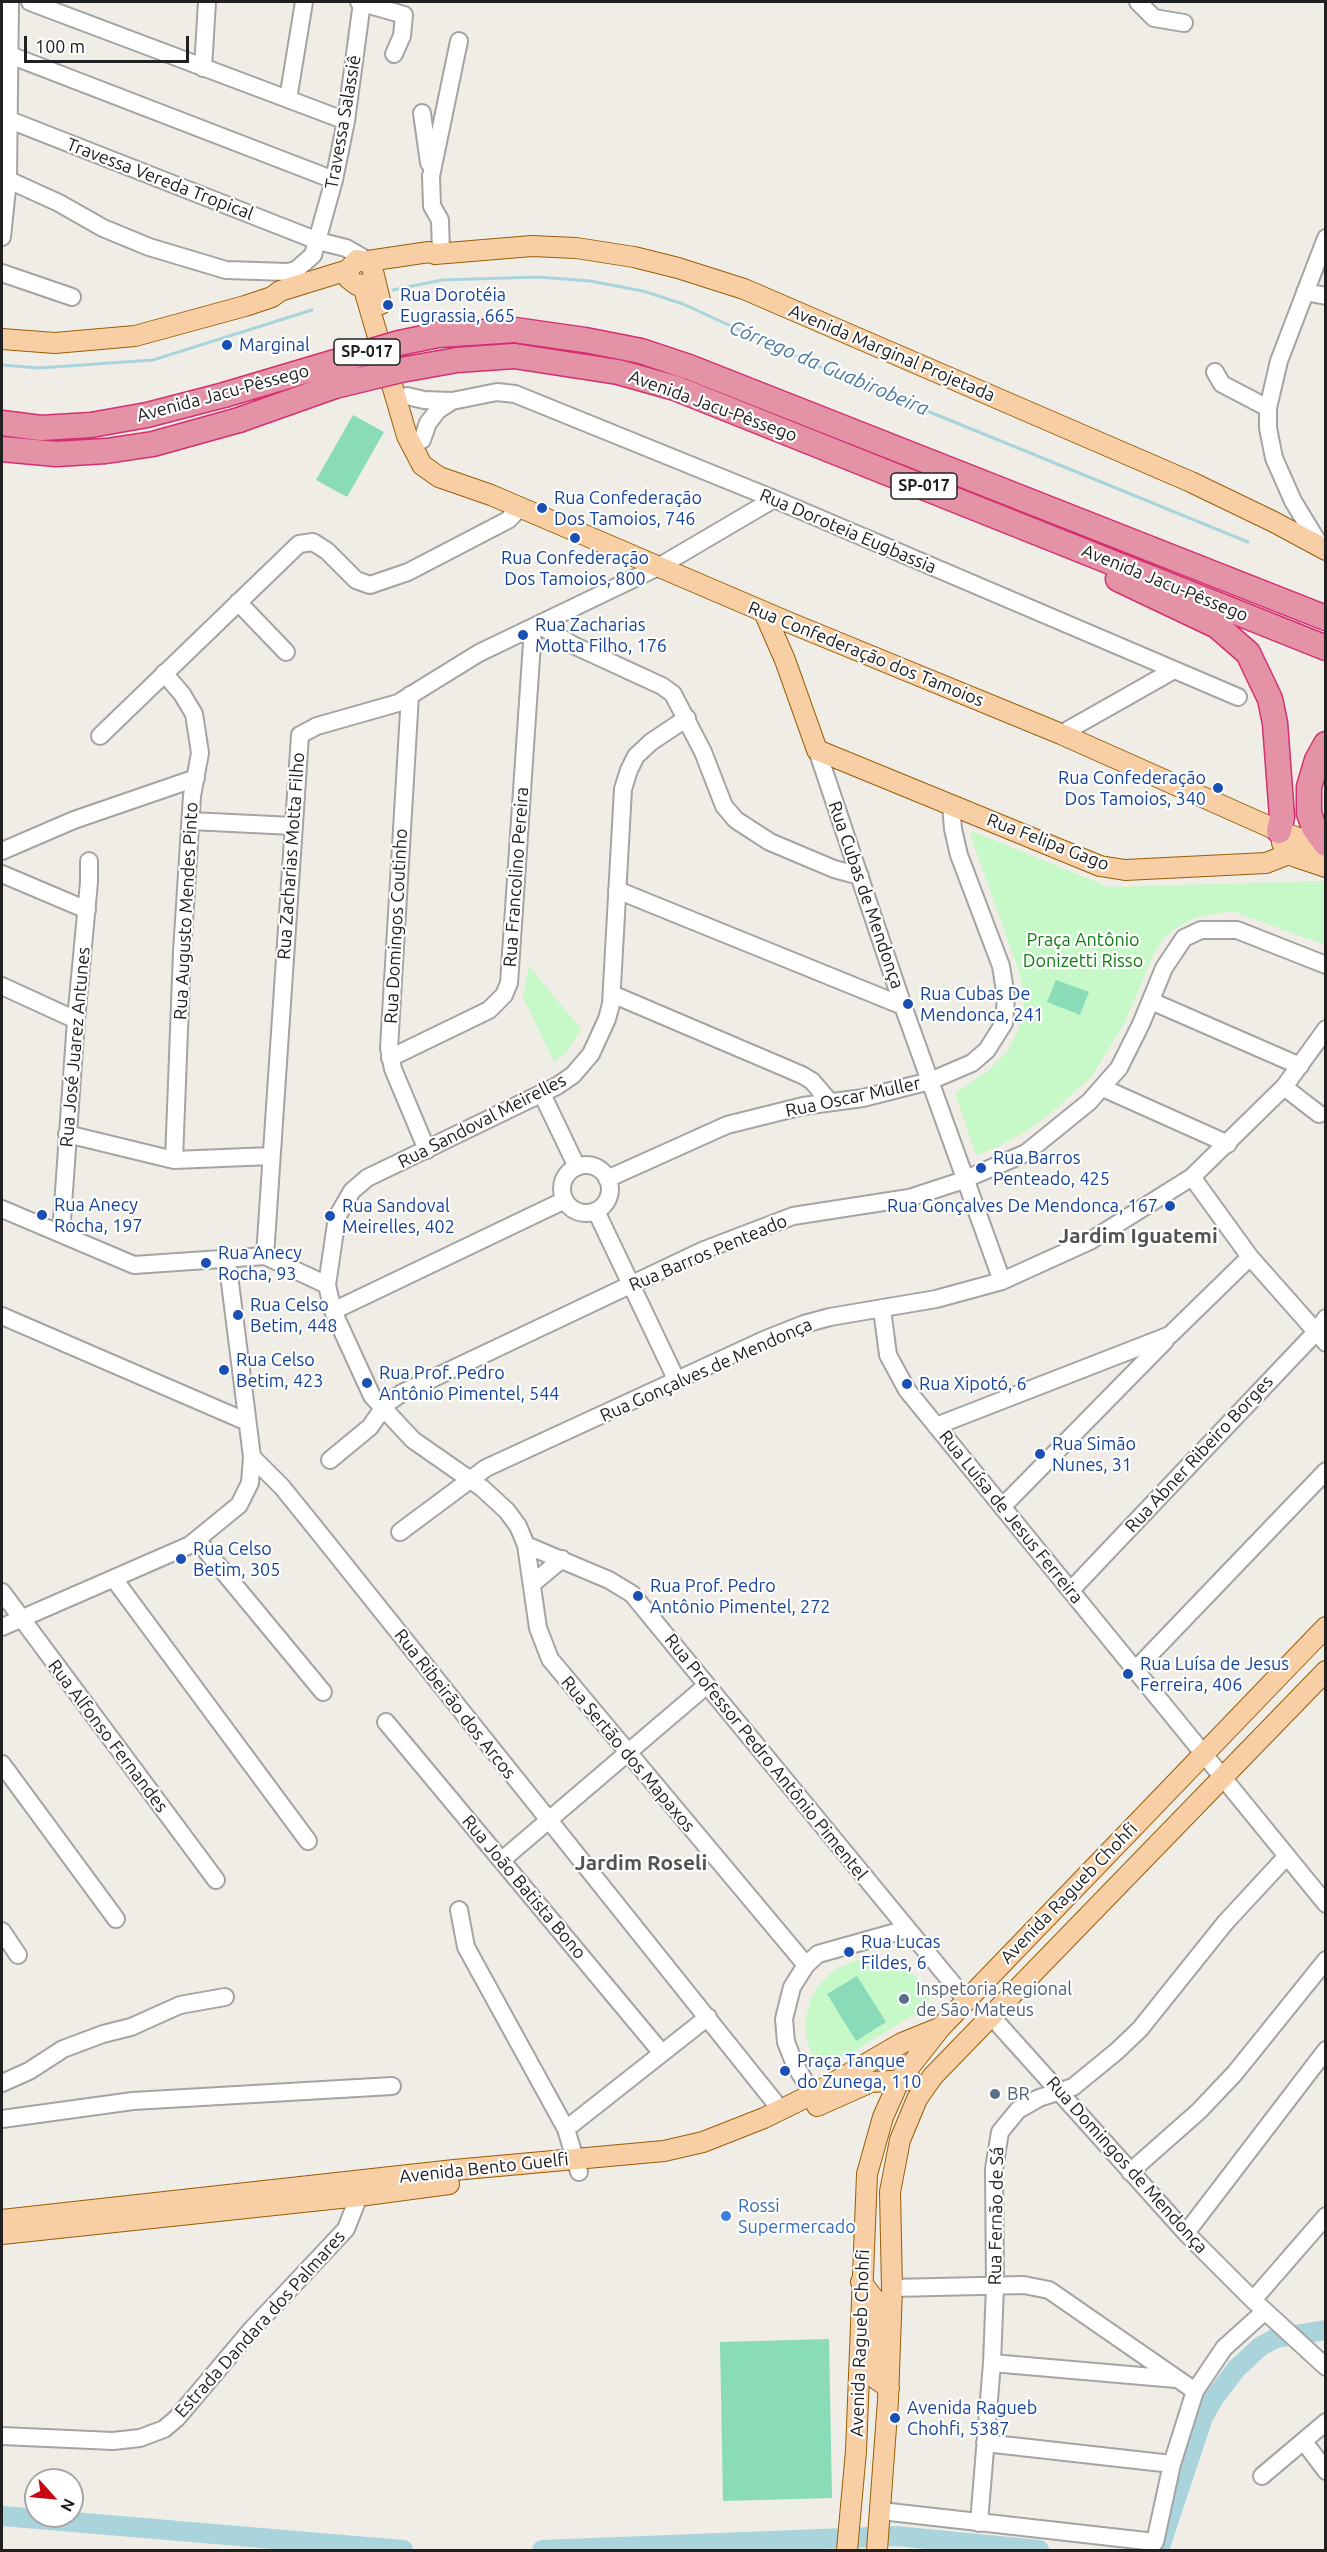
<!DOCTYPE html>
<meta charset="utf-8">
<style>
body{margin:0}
#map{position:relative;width:1327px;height:2552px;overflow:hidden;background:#f0ede7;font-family:Ubuntu,sans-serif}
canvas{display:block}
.frame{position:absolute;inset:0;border:3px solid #202020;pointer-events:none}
.north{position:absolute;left:24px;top:2468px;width:60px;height:60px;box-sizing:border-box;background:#fff;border:2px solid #a6a6a6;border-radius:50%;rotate:117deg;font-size:16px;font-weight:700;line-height:24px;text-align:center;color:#202020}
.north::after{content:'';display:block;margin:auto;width:21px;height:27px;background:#c80814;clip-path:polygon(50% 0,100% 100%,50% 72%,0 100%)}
.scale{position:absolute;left:24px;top:36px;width:165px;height:27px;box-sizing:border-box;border:3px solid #202020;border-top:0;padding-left:8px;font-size:18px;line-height:21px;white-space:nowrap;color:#202020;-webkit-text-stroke:4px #fff;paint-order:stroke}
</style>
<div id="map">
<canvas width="1327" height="2552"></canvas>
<div class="frame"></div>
<div class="north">N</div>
<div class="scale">100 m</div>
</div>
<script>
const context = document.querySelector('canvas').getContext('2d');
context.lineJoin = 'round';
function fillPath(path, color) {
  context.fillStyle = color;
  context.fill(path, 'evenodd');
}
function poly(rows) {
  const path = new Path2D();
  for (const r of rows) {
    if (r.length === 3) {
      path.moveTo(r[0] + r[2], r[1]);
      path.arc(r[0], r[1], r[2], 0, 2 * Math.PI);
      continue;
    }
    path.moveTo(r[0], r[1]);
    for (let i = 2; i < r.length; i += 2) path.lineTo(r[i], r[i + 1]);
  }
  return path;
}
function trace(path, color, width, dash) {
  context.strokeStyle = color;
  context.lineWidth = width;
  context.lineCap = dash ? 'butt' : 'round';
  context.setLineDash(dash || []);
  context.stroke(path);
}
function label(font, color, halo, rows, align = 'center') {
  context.font = font + ' Ubuntu,sans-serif';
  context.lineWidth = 4.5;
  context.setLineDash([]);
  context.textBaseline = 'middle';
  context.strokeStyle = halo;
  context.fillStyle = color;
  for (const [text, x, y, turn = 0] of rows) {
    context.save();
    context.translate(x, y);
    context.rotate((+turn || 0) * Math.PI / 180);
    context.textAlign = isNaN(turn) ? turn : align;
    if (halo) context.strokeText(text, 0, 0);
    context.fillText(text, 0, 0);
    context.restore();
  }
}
fillPath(poly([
 [972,831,1108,887,1325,881,1325,945,1232,911,1196,917,1178,927,1166,936,1155,951,1125,1022,1092,1076,1051,1113,1024,1132,998,1147,976,1155,955,1093,987,1072,1006,1053,1018,1031,1024,1001,1020,974,971,837],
 [529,966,581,1029,568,1050,554,1062,523,997],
 [870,1958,894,1962,917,1977,930,1995,928,2006,856,2050,829,2064,822,2064,814,2058,807,2041,805,2021,811,1999,817,1987,834,1970,857,1960]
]), '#c7f8c8');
fillPath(poly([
 [353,415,384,432,347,497,316,480],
 [1056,980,1089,992,1080,1015,1047,1002],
 [857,1976,886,2022,856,2041,827,1994],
 [829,2339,832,2498,723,2501,720,2342]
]), '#89dcb7');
trace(poly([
 [393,290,442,280,538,277,590,281,643,291,683,304,827,370,1248,542],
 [2,365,39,368,153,360,312,310]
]), '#aad4dc', 3);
trace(poly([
 [2,2516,403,2550],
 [542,2550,896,2536,1039,2550],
 [1159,2550,1203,2417,1214,2398,1237,2368,1261,2346,1276,2338,1326,2330]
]), '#aad4dc', 20);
const minor = poly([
 [30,2,346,121],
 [359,2,404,15],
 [1138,2,1154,18,1184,23],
 [2,52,334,180],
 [394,54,402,36,404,15],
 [203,68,207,2],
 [288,99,304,2],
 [422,113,429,163],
 [2,117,318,241,346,248,365,259],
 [2,177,59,203,103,228,149,247,226,270,288,272,296,270,313,255,334,180,346,121,362,2],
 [2,237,8,179,10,2],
 [441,253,440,220,432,206,431,176,459,41],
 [2,273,72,297],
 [1305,292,1326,296],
 [1215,372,1222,384,1268,408],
 [407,396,424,400,452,401,497,392,515,394,774,499,1238,697],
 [422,440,428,423,438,410,452,401],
 [1321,547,1293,501,1274,458,1268,428,1268,408,1279,361,1326,238],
 [238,602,286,652],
 [539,625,573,645,662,686,673,694,703,752,724,806,736,820,770,842,834,869,860,876],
 [164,673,182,694,194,714,200,753,192,796,182,952,174,1160],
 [410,695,389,1048,393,1069,427,1150],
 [687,718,651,742,636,756,629,770,623,789,611,1004,607,1019,591,1054,573,1075,557,1086,367,1178,352,1191,337,1217,327,1285,333,1311,372,1396,413,1440,482,1488,507,1511,518,1526,526,1545,538,1628,550,1659,806,1965],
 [1061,734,1174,670],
 [100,736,299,544,313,542,327,551,356,580,370,585,408,572,508,520,520,508],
 [817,750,903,1006,1002,1281],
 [191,821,293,826],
 [2,851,74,820,196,778],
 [2,874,87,910],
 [617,890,903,1006],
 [2,986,76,1020],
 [612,994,802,1075,812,1081,829,1101],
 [1151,1001,1300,1066],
 [390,1058,489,1010,504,995,509,983,533,628],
 [1284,1087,1319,1114],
 [1103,1088,1228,1144],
 [542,1094,577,1167],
 [67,1134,174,1160,271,1156],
 [586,1189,24],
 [1192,1177,1250,1257,1326,1343],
 [607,1179,727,1125,803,1106,863,1098,930,1081,972,1063,987,1050,1004,1023,1006,997,1001,966,959,855,953,829,951,804],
 [2,1209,134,1265,265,1256,327,1285],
 [596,1211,677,1381],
 [61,1234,76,1020,89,882,89,861],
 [265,1256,300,735,317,726,398,703,479,653,660,566,774,499],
 [882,1309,888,1355,907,1390,1326,1904],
 [333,1311,565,1200],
 [2,1316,245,1421],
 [936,1426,1170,1335,1250,1257],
 [252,1457,282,1487,316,1529,781,2110],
 [330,1460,370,1427,386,1404,402,1393,704,1250,793,1216,909,1198,961,1181,1026,1153,1089,1102,1119,1068,1141,1024,1164,968,1184,938,1201,930,1237,930,1326,965],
 [1002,1507,1165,1341],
 [400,1532,486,1468,766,1339,804,1324,830,1317,936,1299,1002,1281,1090,1241,1192,1177,1284,1087,1326,1029],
 [198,1541,323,1692],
 [526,1545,609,1580,632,1594,967,2001],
 [114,1579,308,1841],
 [532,1584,562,1559],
 [1071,1590,1316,1332,1326,1318],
 [2,1592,216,1880],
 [2,1627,190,1545,239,1505,250,1483,252,1457,227,1259],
 [1136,1669,1326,1471],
 [386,1722,661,2052],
 [2,1764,116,1919],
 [502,1860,707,1685],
 [459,1910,466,1947,566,2129,579,2172],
 [2,1931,18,1955],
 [992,2017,1186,2233,1253,2300,1326,2367],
 [2,2083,29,2071,63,2049,103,2034,131,2027,180,2005,225,1997],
 [818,2103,795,2065,786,2042,784,2019,792,1987,806,1965,818,1954,907,1929],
 [2,2119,133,2101,392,2086],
 [566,2129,708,2017],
 [1130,2172,1199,2111,1235,2073,1326,1960],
 [1186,2233,1326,2050],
 [892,2288,1024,2285,1049,2290,1195,2391],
 [1253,2300,1326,2216],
 [992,2363,1176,2379],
 [2,2436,113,2441,140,2438,164,2429,177,2418,252,2329,346,2229,359,2196],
 [985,2443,1172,2464],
 [1305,2443,1326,2471],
 [1262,2476,1326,2422],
 [881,2511,1155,2542,1172,2464,1195,2391,1224,2348,1265,2311],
 [979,2523,992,2363,995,2286,994,2169,1000,2132,1018,2110,1039,2098,1073,2087,1117,2051,1140,2029,1225,1923,1286,1857]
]);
const major = poly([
 [368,261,429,252,435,254,532,246,576,248,634,257,678,268,744,289,1191,482,1274,522,1326,550],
 [374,277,368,284,357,285,349,279,348,270,357,260,371,263,381,304],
 [363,286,407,436,422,465,439,477,491,495,788,622,1061,734,1279,831,1326,848],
 [2,339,55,343,135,336,245,306,272,297,280,291,348,270],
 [764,612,785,660,817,750,1100,866,1125,870,1266,863,1289,854,1296,838],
 [1282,843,1289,854,1296,857,1326,867],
 [817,2106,871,2082,911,2080],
 [2,2220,454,2170,664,2151,703,2142,764,2118,821,2090,902,2043,939,2028],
 [2,2234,359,2196,449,2184],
 [861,2282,875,2300,875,2378,889,2388],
 [847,2550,856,2451,867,2174,883,2117,900,2079,941,2027,1326,1627],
 [877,2550,888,2400,892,2288,890,2192,900,2140,917,2099,933,2076,1326,1671]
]);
const highway = poly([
 [515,330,585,340,641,351,689,367,1326,618],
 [514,356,618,372,675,388,1326,648],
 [2,423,41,428,91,425,147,415,224,395],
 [2,449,56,454,106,451,153,444,239,420],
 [1118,579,1217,626,1248,653,1270,699,1275,723,1282,817,1279,831],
 [1326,744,1317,760,1309,787,1309,813,1314,828,1326,844]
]);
trace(minor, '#a4a4a4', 20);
trace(major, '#975e06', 22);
trace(highway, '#d42f71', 27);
trace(minor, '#fff', 16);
trace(major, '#f8cfa5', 20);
trace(highway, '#e493a7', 24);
const highwayBridge = poly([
 [224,395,399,343,438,335,515,330],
 [239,420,335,386,401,370,457,360,514,356]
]);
trace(highwayBridge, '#d42f71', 27, []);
trace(highwayBridge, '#e493a7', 24);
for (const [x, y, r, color] of [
 [388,305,6,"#1a4fb4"],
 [227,345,6,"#1a4fb4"],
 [542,508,6,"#1a4fb4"],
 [575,538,6,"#1a4fb4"],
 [523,635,6,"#1a4fb4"],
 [1218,788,6,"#1a4fb4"],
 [908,1004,6,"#1a4fb4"],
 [981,1168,6,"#1a4fb4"],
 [1170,1206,6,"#1a4fb4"],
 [42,1215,6,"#1a4fb4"],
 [330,1216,6,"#1a4fb4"],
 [206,1263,6,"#1a4fb4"],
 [238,1315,6,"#1a4fb4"],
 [224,1370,6,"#1a4fb4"],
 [367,1383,6,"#1a4fb4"],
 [907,1384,6,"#1a4fb4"],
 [1040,1454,6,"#1a4fb4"],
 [181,1559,6,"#1a4fb4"],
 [638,1596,6,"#1a4fb4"],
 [1128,1674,6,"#1a4fb4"],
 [849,1952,6,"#1a4fb4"],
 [904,1999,6,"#5c6f8a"],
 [785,2071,6,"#1a4fb4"],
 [995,2094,6,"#5c6f8a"],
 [726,2216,6,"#3f7fe0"],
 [895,2418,6,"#1a4fb4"]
]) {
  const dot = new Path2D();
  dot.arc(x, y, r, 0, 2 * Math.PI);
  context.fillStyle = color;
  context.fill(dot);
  trace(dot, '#fff', 2);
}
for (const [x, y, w] of [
 [367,352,66],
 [924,486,66]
]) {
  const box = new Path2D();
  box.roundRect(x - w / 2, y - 13, w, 26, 4.5);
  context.fillStyle = '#fff';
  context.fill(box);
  trace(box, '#202020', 1.5);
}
label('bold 16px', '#202020', null, [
 ["SP-017",367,352],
 ["SP-017",924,486]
]);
label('18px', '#202020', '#fff', [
 ["Travessa Salassiê",343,122,-80],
 ["Travessa Vereda Tropical",160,179,21],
 ["Avenida Marginal Projetada",892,353,23],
 ["Avenida Jacu-Pêssego",223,393,-15],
 ["Avenida Jacu-Pêssego",713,406,20],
 ["Rua Doroteia Eugbassia",848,531,23],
 ["Avenida Jacu-Pêssego",1165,583,22],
 ["Rua Confederação dos Tamoios",866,654,22],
 ["Rua Felipa Gago",1048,842,21],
 ["Rua Zacharias Motta Filho",291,856,-86],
 ["Rua Francolino Pereira",516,877,-86],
 ["Rua Cubas de Mendonça",866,895,71],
 ["Rua Augusto Mendes Pinto",186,911,-87],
 ["Rua Domingos Coutinho",396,926,-87],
 ["Rua José Juarez Antunes",75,1047,-85],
 ["Rua Oscar Muller",853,1097,-12],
 ["Rua Sandoval Meirelles",482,1121,-27],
 ["Rua Barros Penteado",708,1253,-23],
 ["Rua Gonçalves de Mendonça",706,1370,-24],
 ["Rua Abner Ribeiro Borges",1199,1454,-47],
 ["Rua Luísa de Jesus Ferreira",1011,1517,51],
 ["Rua Ribeirão dos Arcos",455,1704,52],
 ["Rua Alfonso Fernandes",108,1736,53],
 ["Rua Sertão dos Mapaxos",628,1754,50],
 ["Rua Professor Pedro Antônio Pimentel",766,1757,51],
 ["Rua João Batista Bono",524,1887,50],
 ["Avenida Ragueb Chohfi",1069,1893,-46],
 ["Rua Domingos de Mendonça",1127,2165,48],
 ["Avenida Bento Guelfi",484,2168,-6],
 ["Rua Fernão de Sá",996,2216,-89],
 ["Estrada Dandara dos Palmares",260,2324,-48],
 ["Avenida Ragueb Chohfi",860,2343,-88]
]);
label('18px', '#164399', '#fff', [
 ["Rua Dorotéia",400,295],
 ["Eugrassia, 665",400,316],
 ["Marginal",239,345],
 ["Rua Confederação",554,498],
 ["Dos Tamoios, 746",554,519],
 ["Rua Confederação",575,558,"center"],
 ["Dos Tamoios, 800",575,579,"center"],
 ["Rua Zacharias",535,625],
 ["Motta Filho, 176",535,646],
 ["Rua Confederação",1206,778,"right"],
 ["Dos Tamoios, 340",1206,799,"right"],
 ["Rua Cubas De",920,994],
 ["Mendonca, 241",920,1015],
 ["Rua Barros",993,1158],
 ["Penteado, 425",993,1179],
 ["Rua Anecy",54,1205],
 ["Rocha, 197",54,1226],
 ["Rua Sandoval",342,1206],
 ["Meirelles, 402",342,1227],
 ["Rua Gonçalves De Mendonca, 167",1158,1206,"right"],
 ["Rua Anecy",218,1253],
 ["Rocha, 93",218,1274],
 ["Rua Celso",250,1305],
 ["Betim, 448",250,1326],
 ["Rua Celso",236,1360],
 ["Betim, 423",236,1381],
 ["Rua Prof. Pedro",379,1373],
 ["Antônio Pimentel, 544",379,1394],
 ["Rua Xipotó, 6",919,1384],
 ["Rua Simão",1052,1444],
 ["Nunes, 31",1052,1465],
 ["Rua Celso",193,1549],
 ["Betim, 305",193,1570],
 ["Rua Prof. Pedro",650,1586],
 ["Antônio Pimentel, 272",650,1607],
 ["Rua Luísa de Jesus",1140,1664],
 ["Ferreira, 406",1140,1685],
 ["Rua Lucas",861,1942],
 ["Fildes, 6",861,1963],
 ["Praça Tanque",797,2061],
 ["do Zunega, 110",797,2082],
 ["Avenida Ragueb",907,2408],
 ["Chohfi, 5387",907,2429]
], 'left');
label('18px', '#107c13', '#fff', [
 ["Praça Antônio",1083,940],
 ["Donizetti Risso",1083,961]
]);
label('18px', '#4e5e75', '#fff', [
 ["Inspetoria Regional",916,1989],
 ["de São Mateus",916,2010],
 ["BR",1007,2094]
], 'left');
label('18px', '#366cbe', '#fff', [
 ["Rossi",738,2206],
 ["Supermercado",738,2227]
], 'left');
label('italic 20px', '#4a789d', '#fff', [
 ["Córrego da Guabirobeira",829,368,23]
]);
label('bold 21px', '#535353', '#fff', [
 ["Jardim Iguatemi",1138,1236],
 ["Jardim Roseli",641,1863]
]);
</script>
